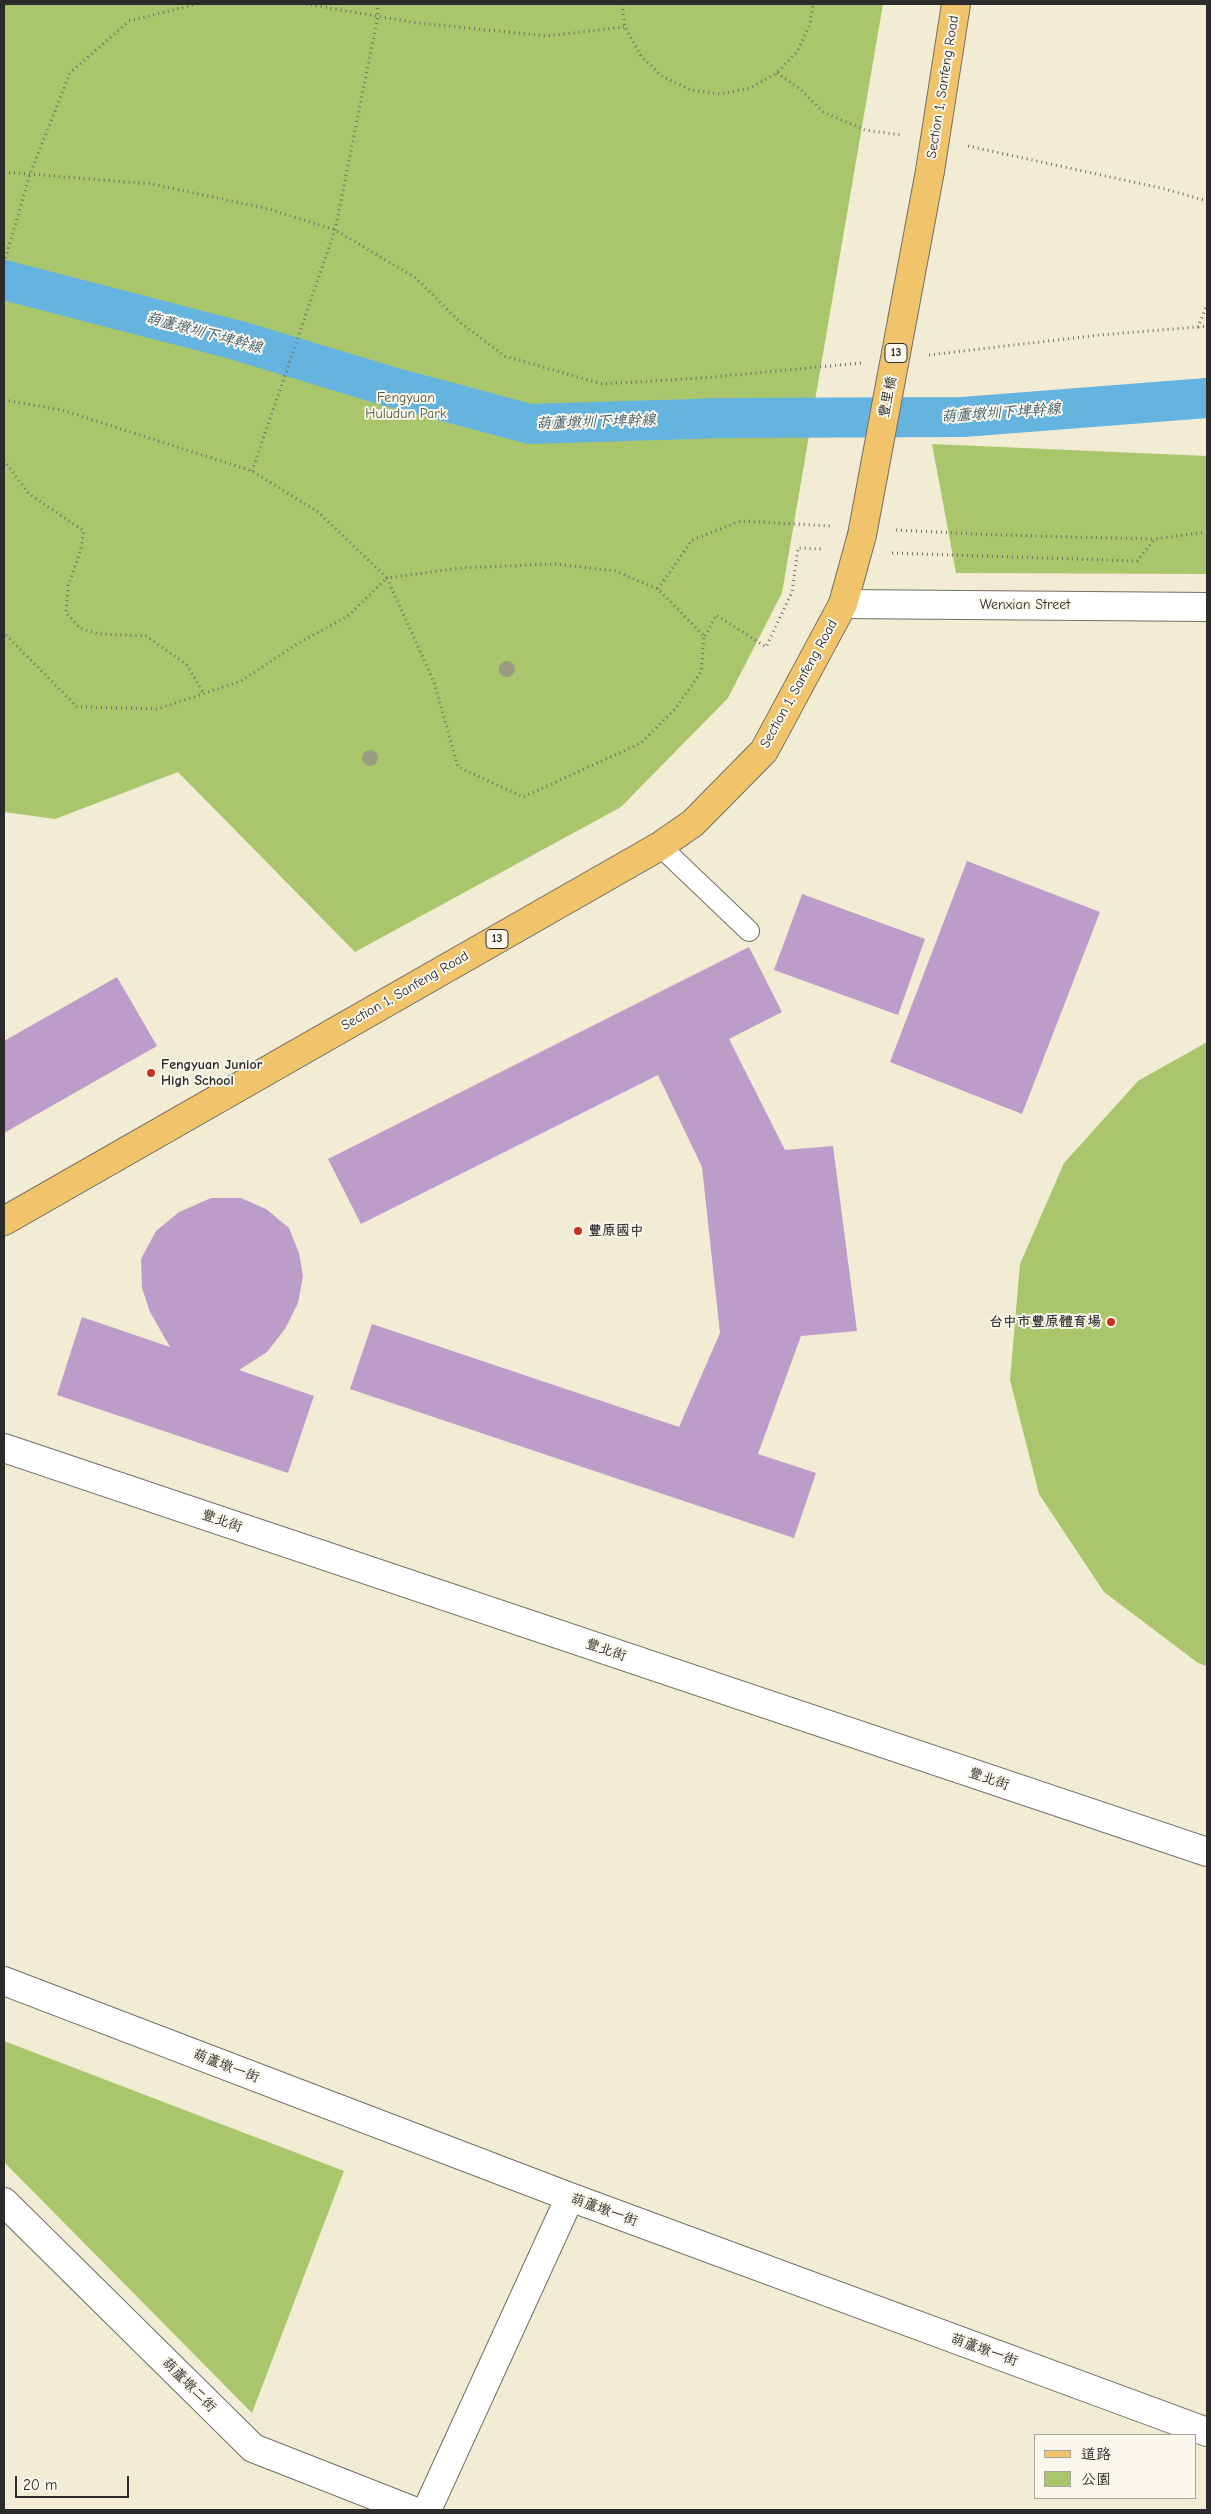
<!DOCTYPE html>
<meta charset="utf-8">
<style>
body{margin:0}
#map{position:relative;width:1211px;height:2514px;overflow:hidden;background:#f2ecd5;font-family:"Comic Neue","LXGW WenKai TC",sans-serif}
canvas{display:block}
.frame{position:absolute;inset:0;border:5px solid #2b2b2b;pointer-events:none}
.legend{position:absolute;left:1034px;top:2434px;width:162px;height:65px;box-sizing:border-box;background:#fbf7ec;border:1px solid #a8a59f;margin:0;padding:6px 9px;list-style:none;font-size:15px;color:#2b2b2b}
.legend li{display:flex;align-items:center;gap:10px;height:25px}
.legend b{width:25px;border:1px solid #a8a59f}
.scale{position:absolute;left:15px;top:2476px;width:114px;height:22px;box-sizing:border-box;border:2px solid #2b2b2b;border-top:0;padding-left:6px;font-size:15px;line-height:18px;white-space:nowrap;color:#2b2b2b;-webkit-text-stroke:4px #fbf7ec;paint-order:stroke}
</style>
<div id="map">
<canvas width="1211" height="2514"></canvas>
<div class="frame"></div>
<ul class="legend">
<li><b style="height:6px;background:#f1c36a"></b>道路</li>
<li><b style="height:14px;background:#aac66d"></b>公園</li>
</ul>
<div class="scale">20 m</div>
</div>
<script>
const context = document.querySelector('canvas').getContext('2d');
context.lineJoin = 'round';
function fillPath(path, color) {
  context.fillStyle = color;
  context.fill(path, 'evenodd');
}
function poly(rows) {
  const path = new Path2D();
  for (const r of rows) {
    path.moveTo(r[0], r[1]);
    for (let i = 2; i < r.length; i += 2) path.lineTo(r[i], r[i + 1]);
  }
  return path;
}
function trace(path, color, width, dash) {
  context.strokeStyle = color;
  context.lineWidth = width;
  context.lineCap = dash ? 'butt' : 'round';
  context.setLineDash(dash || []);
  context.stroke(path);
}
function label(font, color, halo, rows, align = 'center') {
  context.font = font + ' "Comic Neue","LXGW WenKai TC",sans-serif';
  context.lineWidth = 4;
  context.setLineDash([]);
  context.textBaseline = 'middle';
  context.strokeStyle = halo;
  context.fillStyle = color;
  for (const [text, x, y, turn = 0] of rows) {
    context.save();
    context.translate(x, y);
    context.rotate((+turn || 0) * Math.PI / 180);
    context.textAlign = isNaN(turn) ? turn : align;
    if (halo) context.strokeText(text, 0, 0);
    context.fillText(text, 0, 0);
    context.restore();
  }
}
fillPath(poly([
 [4,4,883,4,782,593,728,698,621,807,355,952,178,772,55,819,4,812],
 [932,444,1207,456,1207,574,956,573],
 [1207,1042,1207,1666,1198,1663,1104,1592,1039,1494,1010,1380,1020,1264,1064,1163,1138,1081],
 [4,2041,344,2171,252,2413,4,2162]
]), '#aac66d');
trace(poly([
 [4,280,236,340,388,386,530,424,725,418,963,417,1207,398]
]), '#65b3df', 40);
fillPath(poly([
 [967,861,1100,912,1022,1114,890,1062],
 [802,894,925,939,898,1015,774,970],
 [749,947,782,1012,729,1039,785,1150,833,1146,857,1331,801,1336,758,1454,816,1473,794,1538,350,1389,372,1324,679,1427,720,1333,702,1167,658,1075,361,1224,328,1159],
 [117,977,157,1046,4,1133,4,1041],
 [211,1198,241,1198,266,1209,289,1228,299,1253,303,1276,298,1303,285,1329,267,1352,239,1370,314,1396,288,1473,57,1395,82,1317,170,1347,150,1312,142,1288,141,1259,156,1231,179,1212]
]), '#bc9cc8');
const lane = poly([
 [660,846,749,931]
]);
const street = poly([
 [843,604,1207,607],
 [4,1448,1207,1852],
 [4,1981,570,2197,1207,2432],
 [4,2202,253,2448,411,2510],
 [427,2510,570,2197]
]);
const primary = poly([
 [930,171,956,4],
 [4,1221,660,846,693,823,764,751,843,604,862,535]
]);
trace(lane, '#716f66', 22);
trace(street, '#716f66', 30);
trace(primary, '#716f66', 30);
trace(poly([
 [306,4,417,23,547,36,625,27],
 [622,4,625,27,641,56,663,77,691,90,721,94,750,88,777,73,797,52,810,24,813,4],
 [777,73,800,89,823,112,865,130,901,135],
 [968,146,1165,189,1207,201],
 [4,172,152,184,269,209,335,230,416,278,461,323,505,356,602,384,702,378,861,363],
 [4,263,30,174,70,73,129,21,197,4],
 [1198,327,1207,326],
 [929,355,1099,335,1198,327,1207,305],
 [4,400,62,410,252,471,318,512,387,578,348,616,297,644,241,681,158,709,77,707,4,633],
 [4,460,29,494,84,531,80,552,68,586,66,613,80,628,99,634,146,636,187,665,204,694],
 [252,471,335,230,378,16,377,4],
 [896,530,997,535,1155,539],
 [892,553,1137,561,1155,539,1207,532],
 [555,564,615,571,658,589,704,636,701,672,675,709,641,743,523,797,458,767,434,682,387,578,460,568,555,564],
 [658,589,692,540,741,521,830,526],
 [705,636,716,615,766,647,792,592,798,548,823,549]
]), '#716f66', 3, [1, 4]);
trace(lane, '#fff', 20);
trace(street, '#fff', 28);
trace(primary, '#f1c36a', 28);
const primaryBridge = poly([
 [862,535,930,171]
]);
trace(primaryBridge, '#716f66', 30, []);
trace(primaryBridge, '#f1c36a', 28);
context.fillStyle = '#999c82';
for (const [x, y] of [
 [507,669],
 [370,758]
]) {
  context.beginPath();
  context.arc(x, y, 8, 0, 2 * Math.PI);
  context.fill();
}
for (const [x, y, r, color] of [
 [151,1073,5,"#c8321e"],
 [578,1231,5,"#c8321e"],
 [1111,1322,5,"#c8321e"]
]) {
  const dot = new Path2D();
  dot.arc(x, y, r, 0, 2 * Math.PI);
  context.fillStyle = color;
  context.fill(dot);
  trace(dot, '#fbf7ec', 2);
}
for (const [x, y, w] of [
 [896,353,22],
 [497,939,22]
]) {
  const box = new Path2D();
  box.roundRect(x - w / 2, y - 9.5, w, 19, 4);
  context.fillStyle = '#fbf7ec';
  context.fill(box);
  trace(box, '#2b2b2b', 1);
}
label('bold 12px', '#2b2b2b', null, [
 ["13",896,353],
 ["13",497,939]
]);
label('14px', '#2b2b2b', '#fbf7ec', [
 ["Section 1, Sanfeng Road",943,87,-81],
 ["豐里橋",888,397,-79],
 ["Wenxian Street",1025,605],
 ["Section 1, Sanfeng Road",799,684,-61],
 ["Section 1, Sanfeng Road",405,991,-30],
 ["豐北街",222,1521,19],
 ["豐北街",606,1650,19],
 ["豐北街",989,1779,19],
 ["葫蘆墩一街",226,2066,21],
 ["葫蘆墩一街",604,2210,20],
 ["葫蘆墩一街",984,2350,20],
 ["葫蘆墩二街",189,2385,45]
]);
label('14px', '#515a3f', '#fbf7ec', [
 ["Fengyuan",406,398],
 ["Huludun Park",406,414]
]);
label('bold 14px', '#2b2b2b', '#fbf7ec', [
 ["Fengyuan Junior",161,1065],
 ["High School",161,1081],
 ["豐原國中",588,1231],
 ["台中市豐原體育場",1101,1322,"right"]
], 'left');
label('italic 15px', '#3f5b6a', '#fbf7ec', [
 ["葫蘆墩圳下埤幹線",204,333,15],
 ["葫蘆墩圳下埤幹線",1001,413,-4],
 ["葫蘆墩圳下埤幹線",596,422,-2]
]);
</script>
